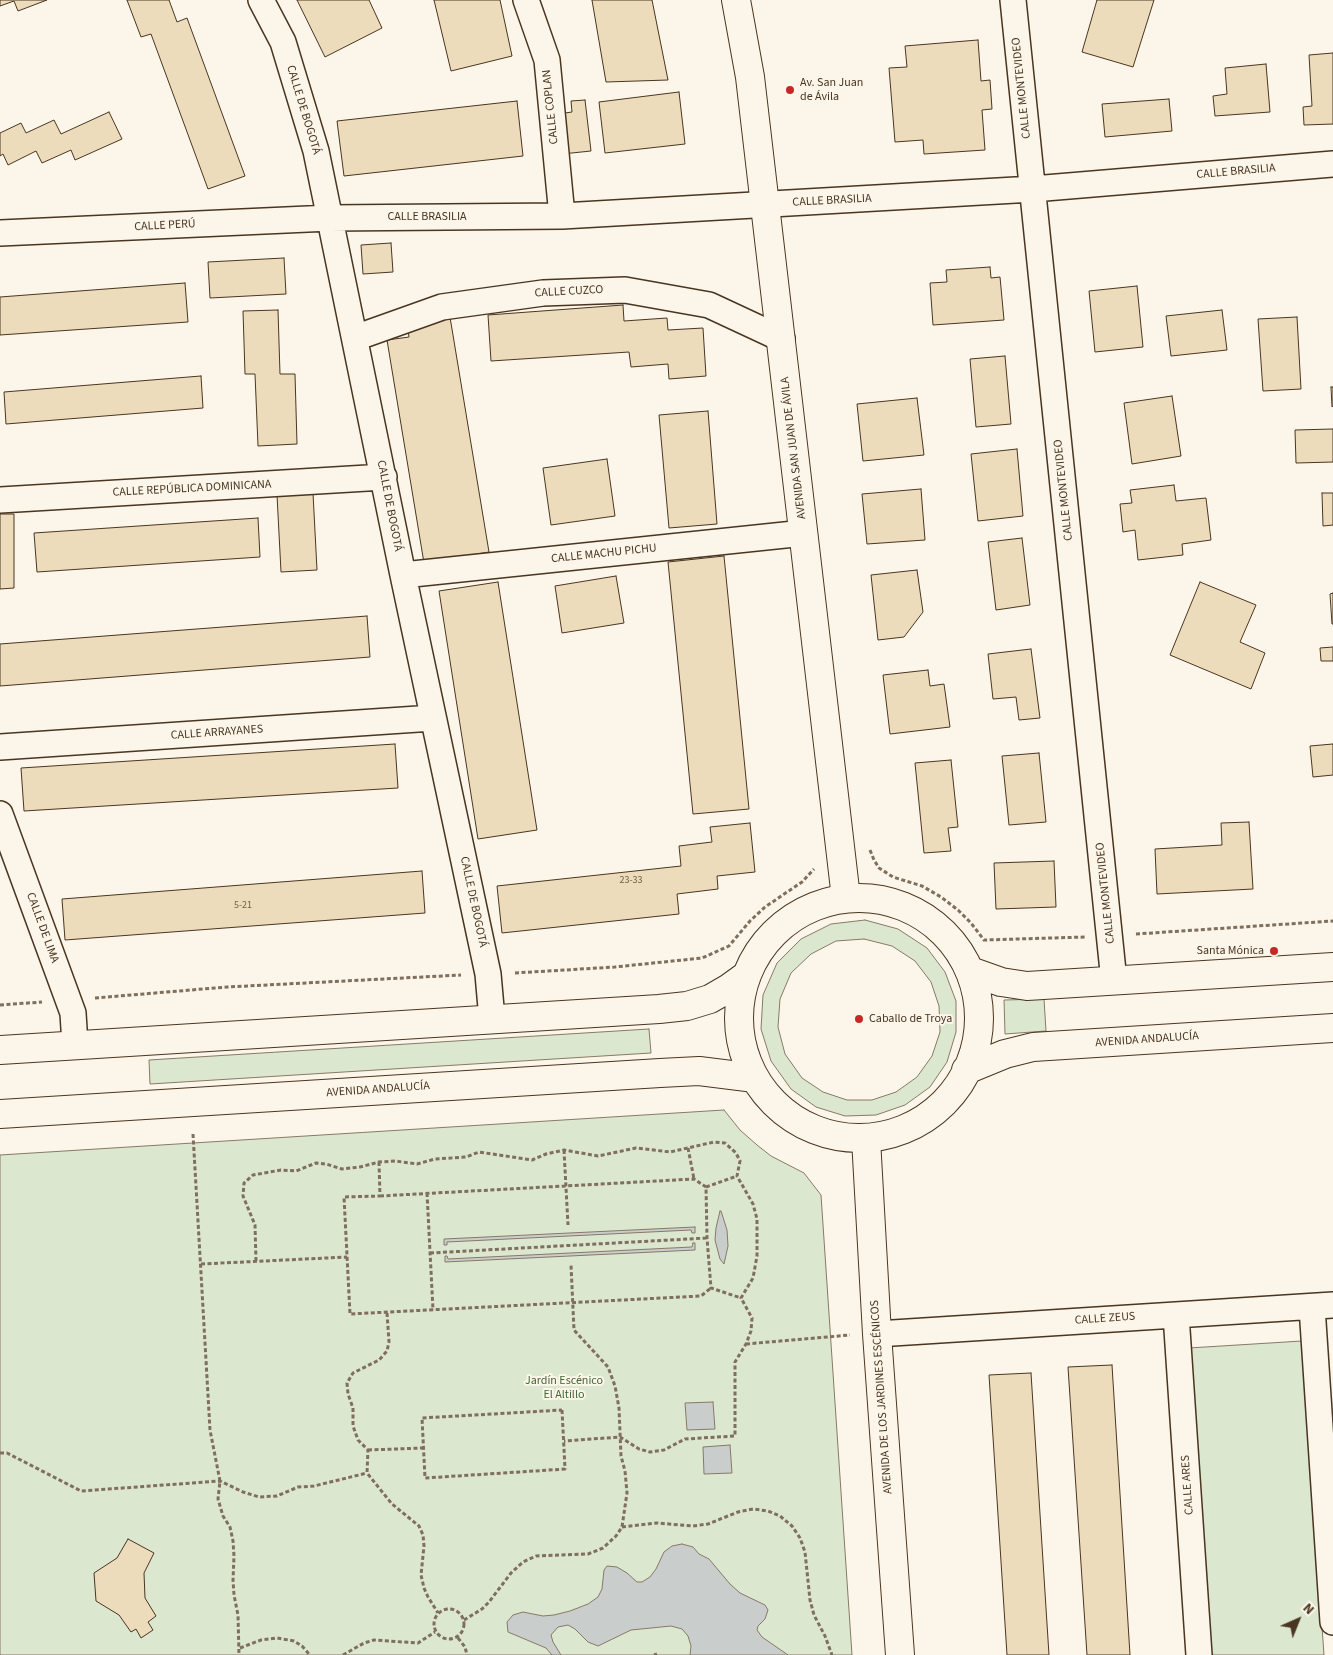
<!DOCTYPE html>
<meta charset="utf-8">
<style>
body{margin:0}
#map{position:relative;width:1333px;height:1655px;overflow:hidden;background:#fbf6e9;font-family:"Source Sans 3",sans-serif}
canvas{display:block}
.north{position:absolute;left:1273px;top:1595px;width:50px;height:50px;-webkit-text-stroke:4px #fbf6e9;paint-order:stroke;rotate:44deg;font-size:14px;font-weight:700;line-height:20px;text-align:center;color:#4a3520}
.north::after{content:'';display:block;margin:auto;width:18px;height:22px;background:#4a3520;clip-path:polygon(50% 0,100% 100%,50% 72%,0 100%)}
</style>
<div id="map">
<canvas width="1333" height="1655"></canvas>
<div class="north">N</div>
</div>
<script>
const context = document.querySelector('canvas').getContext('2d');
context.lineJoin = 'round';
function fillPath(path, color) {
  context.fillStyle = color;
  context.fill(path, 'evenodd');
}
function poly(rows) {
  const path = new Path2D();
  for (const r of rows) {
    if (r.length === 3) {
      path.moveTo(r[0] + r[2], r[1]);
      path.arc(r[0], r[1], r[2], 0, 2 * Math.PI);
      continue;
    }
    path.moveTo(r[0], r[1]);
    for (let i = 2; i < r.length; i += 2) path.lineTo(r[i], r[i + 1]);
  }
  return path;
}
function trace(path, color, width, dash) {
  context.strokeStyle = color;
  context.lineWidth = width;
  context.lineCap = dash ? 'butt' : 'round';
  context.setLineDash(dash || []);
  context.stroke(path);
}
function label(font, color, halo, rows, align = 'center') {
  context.font = font + ' "Source Sans 3",sans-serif';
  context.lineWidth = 4;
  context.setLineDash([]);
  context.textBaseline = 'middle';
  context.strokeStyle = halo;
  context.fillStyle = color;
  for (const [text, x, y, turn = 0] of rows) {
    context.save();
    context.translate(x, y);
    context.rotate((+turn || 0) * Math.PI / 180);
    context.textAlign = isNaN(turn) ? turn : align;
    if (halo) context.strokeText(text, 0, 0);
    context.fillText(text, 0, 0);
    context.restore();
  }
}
const green = poly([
 [865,920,898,929,927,948,945,972,956,1001,956,1032,947,1062,930,1087,905,1105,876,1115,845,1116,816,1107,791,1089,771,1061,761,1029,763,995,777,963,801,939,831,924,865,920],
 [864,939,892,946,915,961,931,982,939,1006,940,1032,932,1056,917,1077,896,1092,872,1100,847,1100,823,1092,802,1078,785,1054,778,1027,780,999,791,973,811,954,836,941,864,939],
 [1044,999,1046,1031,1005,1034,1004,1000,1044,999],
 [649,1029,651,1053,150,1084,149,1060,649,1029],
 [724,1110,740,1130,757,1145,771,1156,804,1173,821,1195,852,1655,0,1655,0,1155,724,1110],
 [1302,1341,1324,1655,1210,1655,1189,1348,1302,1341]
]);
fillPath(green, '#dce7d0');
trace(green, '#887966', 1);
const water = poly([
 [720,1211,721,1211,727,1230,728,1246,724,1264,720,1259,715,1240,716,1228,720,1211],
 [695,1227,695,1233,692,1233,691,1230,447,1242,447,1245,444,1245,444,1239,695,1227],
 [693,1243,695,1243,695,1250,445,1262,445,1256,447,1256,448,1259,692,1247,693,1243],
 [713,1402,715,1429,687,1430,685,1403,713,1402],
 [730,1445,732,1473,704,1474,703,1447,730,1445],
 [682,1544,693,1547,699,1554,709,1559,730,1584,740,1593,765,1605,768,1610,765,1619,758,1626,757,1630,762,1637,788,1655,690,1655,691,1646,688,1636,682,1629,671,1626,631,1630,598,1646,588,1642,575,1629,568,1625,558,1627,551,1635,553,1642,561,1655,552,1655,546,1648,508,1632,507,1622,513,1615,523,1612,543,1616,554,1615,570,1611,588,1604,598,1597,602,1589,604,1570,607,1566,617,1567,627,1573,637,1582,642,1582,650,1577,656,1569,664,1552,672,1546,682,1544]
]);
fillPath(water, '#c9cecd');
trace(water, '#887966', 1);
const building = poly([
 [0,0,47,0,18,11,14,1,0,6,0,0],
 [127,0,169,0,177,22,187,18,245,176,208,189,151,34,141,37,127,0],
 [297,0,369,0,382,28,325,57,297,0],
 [434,0,500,0,512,56,451,71,434,0],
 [592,0,652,0,668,80,606,82,592,0],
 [1097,0,1154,0,1133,67,1082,52,1097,0],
 [978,40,981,81,990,80,992,109,982,110,985,150,924,154,923,140,895,142,889,68,907,67,905,46,978,40],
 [1333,53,1333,124,1304,125,1303,107,1312,106,1309,55,1333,53],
 [1266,64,1270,112,1215,116,1213,96,1227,94,1225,68,1266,64],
 [679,92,685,144,605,153,599,102,679,92],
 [1169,99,1172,131,1105,137,1102,104,1169,99],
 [585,100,591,151,562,154,558,114,572,112,571,101,585,100],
 [517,101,523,156,344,176,337,121,517,101],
 [109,112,122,139,75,160,71,150,42,163,36,151,8,165,3,154,0,156,0,133,21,123,26,133,54,120,61,134,109,112],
 [391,243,393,272,363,274,361,245,391,243],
 [284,258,286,294,210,298,208,262,284,258],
 [990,267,991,278,1000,277,1004,320,933,325,930,283,947,282,946,270,990,267],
 [185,283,188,322,0,335,0,297,185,283],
 [1137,286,1143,347,1095,352,1089,291,1137,286],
 [623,305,624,321,667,318,668,330,703,328,706,376,669,379,668,364,631,367,629,352,491,361,488,315,623,305],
 [278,310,280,374,295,374,297,444,258,446,255,374,245,374,243,311,278,310],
 [1222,310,1227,350,1171,356,1166,316,1222,310],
 [450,317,489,552,424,563,387,340,409,337,407,324,450,317],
 [1297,317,1301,389,1263,391,1258,319,1297,317],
 [1005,356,1011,424,976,427,970,359,1005,356],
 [201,376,203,408,6,424,4,392,201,376],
 [1331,387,1333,387,1333,406,1332,407,1331,387],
 [1172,396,1181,456,1132,464,1124,403,1172,396],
 [917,398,924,455,863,461,857,404,917,398],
 [708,411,717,524,669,528,659,415,708,411],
 [1333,429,1333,462,1296,463,1295,430,1333,429],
 [1017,449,1023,516,978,521,971,454,1017,449],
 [607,459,615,516,551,525,543,468,607,459],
 [1174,485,1176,501,1206,498,1211,540,1182,544,1183,555,1138,560,1135,530,1123,532,1120,504,1132,503,1130,490,1174,485],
 [921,489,925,540,867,544,862,494,921,489],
 [313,493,317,570,281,572,277,495,313,493],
 [1322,493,1333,493,1333,525,1323,526,1322,493],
 [0,514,14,514,14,588,0,589,0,514],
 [258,518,260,557,37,572,34,533,258,518],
 [1022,538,1030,605,996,610,988,542,1022,538],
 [724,556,749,809,693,814,668,562,724,556],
 [917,570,923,612,904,637,878,640,871,575,917,570],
 [616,576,624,623,562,633,555,586,616,576],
 [498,582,537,830,478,839,439,591,498,582],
 [1200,582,1256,605,1240,642,1265,653,1251,689,1170,655,1200,582],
 [1333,593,1333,624,1332,624,1330,594,1333,593],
 [367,616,370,657,0,686,0,644,367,616],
 [1333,647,1333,661,1321,661,1320,648,1333,647],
 [1031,649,1040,718,1019,720,1016,697,993,699,988,654,1031,649],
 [928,670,930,686,944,684,950,727,890,734,883,675,928,670],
 [395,744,398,788,24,811,21,768,395,744],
 [1333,744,1333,775,1313,777,1310,746,1333,744],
 [1039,753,1046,822,1009,825,1002,756,1039,753],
 [951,760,958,827,948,828,951,851,924,853,915,763,951,760],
 [1249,822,1253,889,1157,894,1155,849,1222,845,1221,823,1249,822],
 [750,823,755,872,717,876,718,889,677,894,679,914,502,933,497,886,681,866,679,846,712,842,710,827,750,823],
 [1054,861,1056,907,996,909,994,863,1054,861],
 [422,871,425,913,65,940,62,899,422,871],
 [1112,1365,1130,1655,1087,1655,1068,1367,1112,1365],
 [1031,1373,1049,1655,1007,1655,989,1375,1031,1373],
 [128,1539,154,1553,144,1573,145,1598,156,1616,148,1622,153,1630,141,1638,136,1629,131,1632,119,1615,96,1601,94,1573,117,1558,128,1539]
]);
fillPath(building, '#ecdcbc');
trace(building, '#4a3520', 1);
const minor = poly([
 [261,0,283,42,316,151,403,575,488,974,492,1019],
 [526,0,547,60,562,216],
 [1013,0,1114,981],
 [0,233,330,218,562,216,1033,189,1333,164],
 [355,338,442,307,543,293,625,290,709,305,782,339],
 [0,500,384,477],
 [403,575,804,533],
 [0,747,433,718],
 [0,814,73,1013,75,1045],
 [1312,1307,1333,1622],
 [1176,1315,1199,1655],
 [877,1334,1333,1305]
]);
const tertiary = poly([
 [736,0,750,77,846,898],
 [866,1139,877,1334,900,1655]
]);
const primary = poly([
 [859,1018,120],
 [970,971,1001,982,1027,986,1333,967],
 [0,1050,659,1009,687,1006,710,999,729,988,747,975],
 [966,1070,1005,1054,1033,1047,1333,1028],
 [0,1114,660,1073,699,1071,755,1078]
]);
trace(minor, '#4a3520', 28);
trace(tertiary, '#4a3520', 30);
trace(primary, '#4a3520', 30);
trace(poly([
 [870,850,874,860,879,868,893,877,922,886,941,897,958,910,971,923,984,940,1085,937],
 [1136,934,1333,921],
 [515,973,615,967,702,958,729,946,750,921,765,907,802,882,814,869],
 [95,998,227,987,461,975],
 [0,1005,42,1002],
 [193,1134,210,1430,220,1481,218,1499,223,1516,230,1527,233,1541,234,1556,233,1580,234,1595,238,1615,239,1655],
 [688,1148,694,1179],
 [564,1150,568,1225],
 [379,1162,380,1196,344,1197,350,1314,701,1296,711,1288],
 [706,1187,737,1176],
 [427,1193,433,1310],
 [380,1196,694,1179,706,1187,707,1238,711,1288,741,1298],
 [430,1253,707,1238],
 [256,1261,255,1225,243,1196,244,1183,253,1175,281,1170,296,1171,316,1163,326,1164,342,1169,360,1167,379,1162,395,1161,417,1164,435,1159,466,1157,479,1152,532,1160,546,1154,564,1150,598,1156,636,1148,670,1152,714,1142,725,1143,736,1153,740,1161,737,1176,753,1204,757,1219,757,1256,753,1278,741,1298,752,1318,751,1331,746,1344,735,1362,735,1436,685,1439,664,1450,650,1452,639,1449,620,1437,564,1441],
 [201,1264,347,1257],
 [387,1313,389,1342,387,1351,379,1360,353,1373,347,1383,348,1394,353,1408,353,1426,358,1440,368,1450,367,1473,392,1504,419,1526,423,1535,424,1546,421,1575,424,1588,428,1597,438,1613],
 [746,1344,850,1335],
 [562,1410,565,1469,425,1478,422,1418,562,1410],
 [368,1450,423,1448],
 [0,1453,7,1453,81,1491,220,1481,243,1492,259,1497,277,1496,298,1487,314,1486,367,1473],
 [622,1527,657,1523,693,1526,708,1524,738,1512,753,1509,768,1511,780,1516,792,1526,800,1538,805,1552,810,1600,814,1615,825,1636,832,1655],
 [449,1624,15],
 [464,1620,482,1609,489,1602,511,1573,523,1562,536,1556,588,1554,603,1548,616,1536,622,1527,627,1493,625,1471,621,1456,619,1408,615,1386,608,1367,574,1330,571,1265],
 [458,1638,465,1647,467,1655],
 [240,1648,261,1640,277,1638,294,1641,302,1646,310,1655],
 [343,1655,364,1643,374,1640,418,1643,435,1632],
 [654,1655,657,1654]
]), '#7f6f5c', 3, [4, 2.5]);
trace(minor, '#fbf6e9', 25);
trace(tertiary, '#fbf6e9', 28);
trace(primary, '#fbf6e9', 28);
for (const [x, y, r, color] of [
 [790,90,5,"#c62828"],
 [1274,951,5,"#c62828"],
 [859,1019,5,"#c62828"]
]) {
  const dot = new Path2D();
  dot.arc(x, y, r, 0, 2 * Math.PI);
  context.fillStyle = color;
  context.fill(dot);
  trace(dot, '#fbf6e9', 2);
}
label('10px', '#725f47', null, [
 ["23-33",631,881],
 ["5-21",243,906]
]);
label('12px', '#4a3520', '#fbf6e9', [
 ["Av. San Juan",800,83],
 ["de Ávila",800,97],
 ["Santa Mónica",1264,951,"right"],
 ["Caballo de Troya",869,1019]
], 'left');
label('12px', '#4a3520', '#fbf6e9', [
 ["CALLE MONTEVIDEO",1022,88,-96],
 ["CALLE COPLAN",551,107,-96],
 ["CALLE DE BOGOTÁ",303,110,73],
 ["CALLE BRASILIA",1236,172,-5],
 ["CALLE BRASILIA",832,201,-3],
 ["CALLE BRASILIA",427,217],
 ["CALLE PERÚ",165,226,-3],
 ["CALLE CUZCO",569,292,-3],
 ["AVENIDA SAN JUAN DE ÁVILA",794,448,-97],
 ["CALLE REPÚBLICA DOMINICANA",192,489,-3],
 ["CALLE MONTEVIDEO",1064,490,-96],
 ["CALLE DE BOGOTÁ",389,506,79],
 ["CALLE MACHU PICHU",604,554,-6],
 ["CALLE ARRAYANES",217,733,-4],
 ["CALLE MONTEVIDEO",1106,893,-96],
 ["CALLE DE BOGOTÁ",473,902,78],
 ["CALLE DE LIMA",42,928,70],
 ["AVENIDA ANDALUCÍA",1147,1040,-4],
 ["AVENIDA ANDALUCÍA",378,1090,-4],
 ["CALLE ZEUS",1105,1319,-4],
 ["AVENIDA DE LOS JARDINES ESCÉNICOS",882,1397,-94],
 ["CALLE ARES",1188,1485,-94]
]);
label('12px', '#436837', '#fbf6e9', [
 ["Jardín Escénico",564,1381],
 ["El Altillo",564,1395]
]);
</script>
